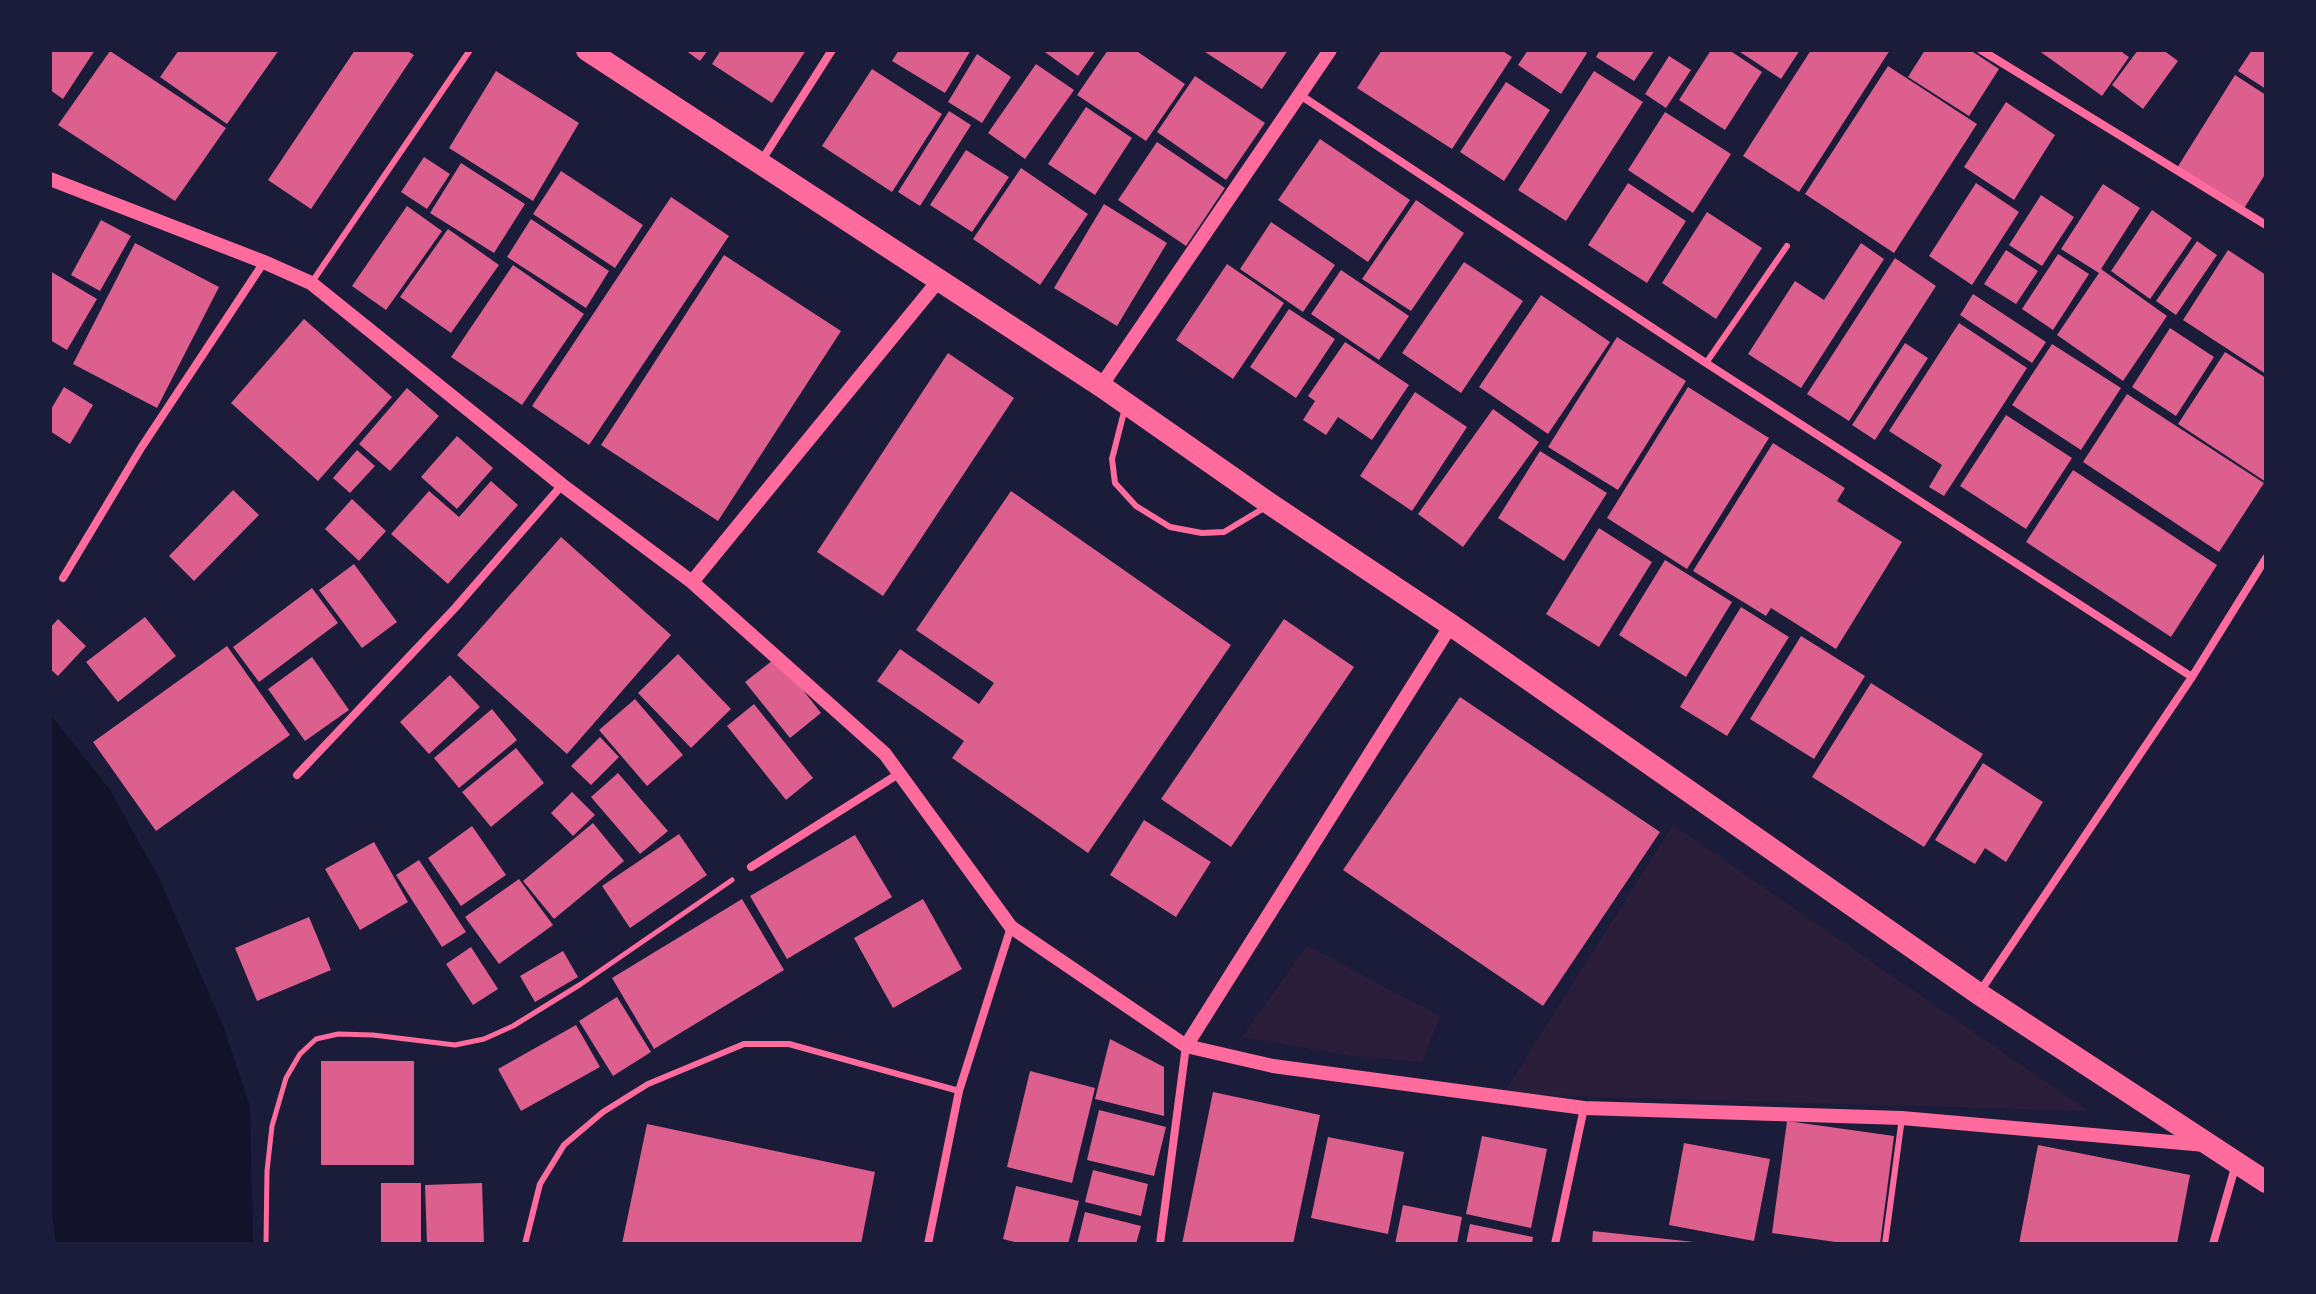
<!DOCTYPE html>
<style>
body{margin:0}
#map{position:relative;width:2316px;height:1294px;overflow:hidden;background:#1b1b3a;font-family:Karla,sans-serif}
canvas{display:block}
.frame{position:absolute;inset:0;border:52px solid #1b1b3a;pointer-events:none}
</style>
<div id="map">
<canvas width="2316" height="1294"></canvas>
<div class="frame"></div>
</div>
<script>
const context = document.querySelector('canvas').getContext('2d');
context.lineJoin = 'round';
function fillPath(path, color) {
  context.fillStyle = color;
  context.fill(path, 'evenodd');
}
function poly(rows) {
  const path = new Path2D();
  for (const r of rows) {
    path.moveTo(r[0], r[1]);
    for (let i = 2; i < r.length; i += 2) path.lineTo(r[i], r[i + 1]);
  }
  return path;
}
function trace(path, color, width, dash) {
  context.strokeStyle = color;
  context.lineWidth = width;
  context.lineCap = dash ? 'butt' : 'round';
  context.setLineDash(dash || []);
  context.stroke(path);
}
fillPath(poly([
 [1673,825,2088,1111,1503,1094],
 [1307,946,1440,1016,1422,1062,1351,1056,1242,1037]
]), '#2a1e3b');
fillPath(poly([
 [50,714,110,790,158,876,224,1028,250,1107,253,1244,56,1244,50,1199]
]), '#12122b');
fillPath(poly([
 [50,50,95,50,63,99,50,90],
 [179,50,279,50,227,124,160,77],
 [355,50,406,50,414,55,311,209,268,180],
 [685,50,708,50,700,61],
 [721,50,806,50,772,103,712,64],
 [899,50,971,50,945,93,892,61],
 [1042,50,1096,50,1078,76],
 [1108,50,1135,50,1185,84,1146,141,1077,95],
 [1202,50,1288,50,1262,89],
 [1382,50,1501,50,1512,57,1452,149,1357,88],
 [1528,50,1583,50,1587,53,1561,94,1518,65],
 [1600,50,1655,50,1634,81,1596,57],
 [1711,50,1729,50,1762,72,1725,130,1679,100],
 [1737,50,1800,50,1781,79],
 [1811,50,1890,50,1799,192,1743,156],
 [1925,50,1970,50,1999,69,1969,116,1908,77],
 [2038,50,2119,50,2129,57,2102,96],
 [2138,50,2163,50,2178,61,2143,109,2112,85],
 [2252,50,2266,50,2266,89,2238,71],
 [110,51,226,128,175,201,58,125],
 [977,54,1011,77,982,123,948,102],
 [1669,56,1691,70,1666,108,1645,94],
 [1036,64,1074,90,1025,159,988,133],
 [1888,66,1977,124,1894,253,1805,194],
 [872,69,942,114,892,192,822,146],
 [496,71,579,123,533,201,449,148],
 [1594,71,1643,102,1566,221,1518,190],
 [2235,75,2266,95,2266,173,2243,210,2177,168],
 [1195,76,1265,123,1226,180,1157,132],
 [1506,82,1550,110,1504,181,1460,152],
 [2006,102,2055,135,2014,200,1964,167],
 [1086,107,1132,138,1095,195,1048,164],
 [949,111,971,125,920,206,898,192],
 [1665,112,1731,154,1693,213,1628,170],
 [1320,139,1410,200,1368,262,1278,200],
 [1157,142,1225,188,1186,246,1118,200],
 [966,150,1009,177,972,232,930,205],
 [424,157,450,174,427,209,401,192],
 [461,163,525,204,494,253,430,213],
 [1021,168,1088,214,1040,285,973,239],
 [561,171,643,225,615,268,533,214],
 [1628,183,1686,221,1647,283,1588,245],
 [1976,183,2019,212,1972,285,1929,256],
 [2103,184,2140,208,2101,269,2167,316,2123,381,2057,335,2099,273,2061,249],
 [2041,195,2074,217,2042,266,2009,245],
 [671,197,729,236,589,445,532,406],
 [1416,200,1464,233,1411,311,1362,279],
 [1104,204,1167,243,1117,326,1054,288],
 [407,206,442,231,386,310,352,286],
 [2152,210,2192,238,2150,299,2111,271],
 [1707,212,1762,248,1716,319,1662,283],
 [531,219,609,271,586,308,507,257],
 [101,220,131,236,100,291,71,275],
 [1271,222,1335,265,1303,312,1240,269],
 [448,229,499,265,451,333,400,297],
 [2197,241,2217,255,2176,315,2156,301],
 [135,243,219,287,157,408,73,364],
 [1861,243,1884,259,1801,388,1748,354,1795,281,1824,300],
 [2006,250,2038,271,2016,304,1984,284],
 [2228,250,2266,275,2266,374,2183,320],
 [2058,254,2089,274,2053,330,2022,309],
 [724,255,841,331,718,521,601,445],
 [1895,258,1936,286,1849,421,1807,394],
 [1464,262,1523,301,1461,393,1402,353],
 [1227,264,1284,303,1233,379,1176,340],
 [513,265,584,314,522,405,451,357],
 [1341,270,1409,316,1379,360,1311,314],
 [50,271,97,299,67,350,50,340],
 [1973,294,2046,342,2032,363,1960,315],
 [1541,295,1610,342,1548,434,1479,387],
 [1289,309,1335,339,1296,398,1250,367],
 [304,319,392,397,318,481,231,403],
 [1959,323,2027,368,1944,496,1929,487,1942,465,1889,431],
 [2170,328,2214,357,2176,416,2132,387],
 [1617,337,1686,381,1618,490,1548,447],
 [1345,342,1409,385,1372,440,1338,417,1326,435,1303,420,1315,401,1308,396],
 [1905,343,1928,358,1875,440,1852,425],
 [2052,344,2121,388,2081,450,2012,405],
 [2225,352,2266,378,2266,482,2178,424],
 [948,353,1014,398,883,596,817,552],
 [64,387,93,405,70,444,50,431,50,411],
 [1688,387,1769,438,1687,569,1607,518],
 [407,388,439,416,390,471,359,444],
 [1415,392,1467,427,1412,511,1360,476],
 [2127,394,2264,483,2219,552,2083,462],
 [1493,409,1539,442,1463,547,1418,514],
 [2006,415,2072,458,2026,529,1960,486],
 [457,436,493,468,457,509,421,477],
 [1773,443,1845,488,1837,501,1902,542,1836,649,1771,608,1766,616,1693,571],
 [357,450,375,466,350,493,333,478],
 [1540,451,1607,493,1564,561,1498,518],
 [2073,470,2217,565,2171,637,2026,542],
 [491,481,518,505,448,584,391,534,429,491,459,517],
 [233,490,259,515,194,581,169,556],
 [1011,491,1231,645,1088,853,952,758,964,741,877,681,900,649,979,704,994,683,916,630],
 [352,499,386,531,359,561,325,529],
 [1599,528,1652,562,1599,647,1546,614],
 [561,537,671,635,567,754,457,655],
 [1665,560,1732,602,1686,677,1619,635],
 [354,564,397,622,362,648,319,590],
 [312,588,338,623,259,682,233,647],
 [1741,607,1789,637,1727,736,1680,707],
 [145,617,176,656,118,702,86,662],
 [58,619,86,646,58,676,50,669,50,628],
 [1284,619,1354,667,1231,847,1161,799],
 [1801,636,1865,676,1814,759,1750,719],
 [227,646,290,735,156,831,93,742],
 [678,654,731,709,691,748,638,693],
 [312,657,349,710,305,741,268,689],
 [777,657,821,713,790,738,745,682],
 [450,675,480,707,429,754,400,722],
 [1871,683,1983,754,1924,847,1812,777],
 [1460,697,1660,832,1543,1006,1343,870],
 [635,699,683,755,647,786,599,730],
 [754,704,813,778,786,800,727,726],
 [492,709,517,740,459,788,434,758],
 [600,737,619,757,591,785,571,766],
 [516,748,544,783,491,827,462,792],
 [1983,763,2043,802,2006,862,1985,848,1975,864,1935,840],
 [618,773,668,831,640,854,591,797],
 [572,792,595,815,573,836,551,813],
 [1144,820,1211,862,1176,917,1110,875],
 [593,823,624,861,554,919,523,881],
 [472,826,506,875,461,906,428,858],
 [679,834,707,875,630,928,602,886],
 [855,835,892,897,787,959,750,896],
 [374,842,408,902,360,930,325,869],
 [419,860,466,932,442,947,396,875],
 [519,879,553,925,499,964,465,917],
 [742,899,784,970,654,1049,612,978],
 [923,899,962,969,893,1008,854,938],
 [309,917,331,970,257,1001,235,948],
 [471,947,498,989,473,1005,446,964],
 [563,951,578,977,535,1002,520,976],
 [617,997,651,1052,613,1076,579,1021],
 [576,1025,600,1067,521,1111,498,1069],
 [1110,1039,1164,1067,1164,1116,1095,1099],
 [321,1061,414,1061,414,1165,321,1165],
 [1030,1071,1095,1088,1072,1183,1007,1167],
 [1213,1092,1320,1115,1293,1244,1182,1244],
 [1099,1110,1166,1127,1154,1176,1087,1160],
 [1787,1121,1894,1136,1880,1244,1850,1244,1772,1233],
 [647,1124,875,1172,861,1244,622,1244],
 [1482,1136,1547,1149,1531,1228,1466,1214],
 [1328,1137,1404,1152,1388,1234,1311,1218],
 [1684,1143,1770,1159,1754,1241,1669,1225],
 [2038,1145,2190,1175,2177,1244,2019,1244],
 [1093,1170,1148,1184,1141,1216,1085,1202],
 [381,1183,421,1183,421,1244,381,1244],
 [482,1183,484,1244,427,1244,425,1185],
 [1016,1186,1079,1201,1068,1244,1022,1244,1003,1239],
 [1403,1205,1462,1217,1457,1244,1395,1244],
 [1085,1212,1141,1226,1136,1244,1077,1244],
 [1470,1224,1533,1237,1532,1244,1466,1244],
 [1593,1231,1694,1242,1694,1244,1592,1244]
]), '#dd5f8e');
trace(poly([
 [266,1244,267,1171,272,1126,286,1078,300,1054,316,1039,338,1034,373,1035,455,1045,484,1039,513,1026,581,984,732,880]
]), '#ff6b9d', 5);
trace(poly([
 [312,282,470,50],
 [1706,363,1787,246],
 [1125,408,1112,459,1115,483,1136,506,1170,527,1202,533,1224,532,1264,508],
 [525,1244,540,1184,564,1145,603,1112,648,1084,744,1044,789,1044,959,1091],
 [1885,1244,1902,1118]
]), '#ff6b9d', 6);
trace(poly([
 [1981,50,2266,225],
 [1300,95,1706,363,2192,677],
 [760,163,832,50],
 [63,578,141,448,264,262],
 [297,775,455,608,562,485],
 [751,867,900,773],
 [1979,993,2192,677,2266,558],
 [928,1244,959,1091,1011,927],
 [1160,1244,1186,1046],
 [1555,1244,1584,1108],
 [2213,1244,2236,1164]
]), '#ff6b9d', 8);
trace(poly([
 [50,179,264,262,311,283,562,485,692,582,885,754,1011,927,1186,1046,1273,1066,1584,1108,1902,1118,2205,1145],
 [1101,386,1330,50],
 [692,582,939,280],
 [1186,1046,1451,625]
]), '#ff6b9d', 14);
trace(poly([
 [587,50,1101,386,1270,504,1451,625,1979,994,2266,1182]
]), '#ff6b9d', 22);
</script>
